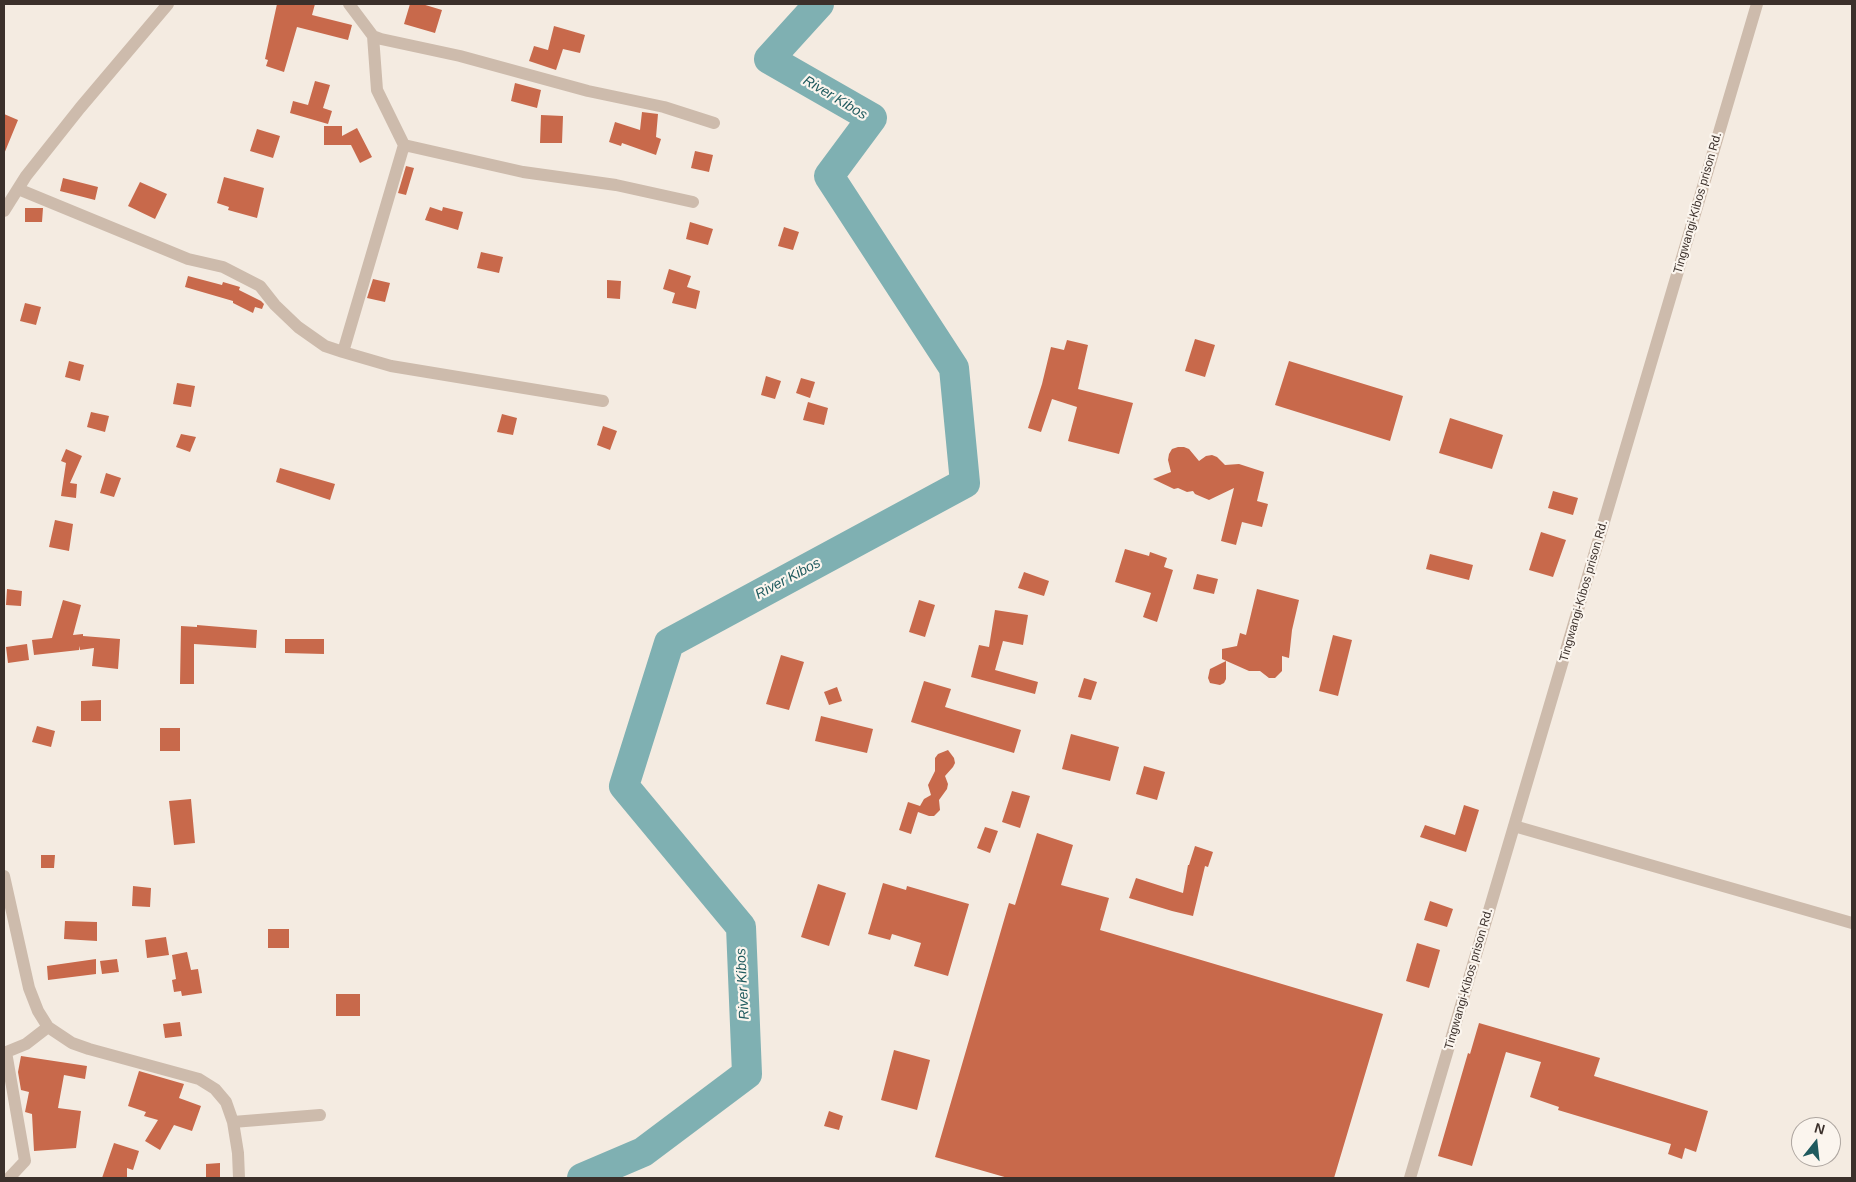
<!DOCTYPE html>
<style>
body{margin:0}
#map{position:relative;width:1856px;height:1182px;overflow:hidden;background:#f4ebe1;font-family:Arial,sans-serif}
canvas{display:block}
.frame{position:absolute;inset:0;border:5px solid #3b302b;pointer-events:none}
.north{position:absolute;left:1791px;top:1117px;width:50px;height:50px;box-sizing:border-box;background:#fbf5ee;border:1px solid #aea6a0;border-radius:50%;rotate:16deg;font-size:14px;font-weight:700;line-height:20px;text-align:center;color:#3b302b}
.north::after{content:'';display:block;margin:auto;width:18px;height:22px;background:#1f5a5e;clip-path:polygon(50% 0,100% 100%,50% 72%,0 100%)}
</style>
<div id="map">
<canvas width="1856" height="1182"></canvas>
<div class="frame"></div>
<div class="north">N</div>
</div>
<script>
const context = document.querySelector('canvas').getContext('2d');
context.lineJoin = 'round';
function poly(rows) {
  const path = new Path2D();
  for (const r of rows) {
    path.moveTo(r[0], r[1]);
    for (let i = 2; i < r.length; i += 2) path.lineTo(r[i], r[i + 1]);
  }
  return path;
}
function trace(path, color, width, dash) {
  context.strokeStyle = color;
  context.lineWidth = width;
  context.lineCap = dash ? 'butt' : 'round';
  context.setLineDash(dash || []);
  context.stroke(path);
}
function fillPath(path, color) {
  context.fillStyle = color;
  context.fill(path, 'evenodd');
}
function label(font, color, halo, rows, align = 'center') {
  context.font = font + ' Arial,sans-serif';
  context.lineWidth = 4.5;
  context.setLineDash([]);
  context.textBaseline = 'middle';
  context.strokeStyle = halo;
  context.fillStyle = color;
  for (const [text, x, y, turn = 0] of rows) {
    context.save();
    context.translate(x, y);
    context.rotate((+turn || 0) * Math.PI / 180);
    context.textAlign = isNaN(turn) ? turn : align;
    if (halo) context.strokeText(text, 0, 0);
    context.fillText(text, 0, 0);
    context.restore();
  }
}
trace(poly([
 [582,1178,643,1152,747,1074,741,927,624,786,669,643,965,483,954,368,829,176,872,118,769,59,819,4]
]), '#7fb0b2', 30);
fillPath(poly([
 [277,4,315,4,312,15,352,25,348,40,297,27,284,72,266,66,268,60,265,59],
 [410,4,422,4,442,10,435,33,404,24],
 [554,26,585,35,580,53,563,49,556,70,529,61,534,46,548,50],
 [315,81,330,85,323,108,332,111,328,124,290,113,293,101,308,105],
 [515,83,541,90,537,108,511,101],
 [642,112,658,114,656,137,661,139,656,155,622,143,621,146,609,142,615,122,640,130],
 [4,114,18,120,4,154],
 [541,115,563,116,562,143,540,143],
 [324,126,342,126,342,136,357,128,372,157,360,163,351,145,324,145],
 [257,129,280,136,273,158,250,151],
 [695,151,713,155,709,172,691,168],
 [406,166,414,168,406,195,398,193],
 [224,177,264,188,257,218,228,210,229,207,217,203],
 [63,178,98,187,95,200,60,191],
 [140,182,167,194,155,219,128,206],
 [430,207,442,211,443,207,463,212,458,230,425,220],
 [25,208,43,208,42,222,25,222],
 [690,222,713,229,708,245,686,239],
 [784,227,799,232,793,250,778,246],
 [481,252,503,257,499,273,477,268],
 [669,269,691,276,687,287,700,291,696,309,672,303,675,293,663,289],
 [188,276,222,285,223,282,240,287,239,290,261,301,264,304,262,309,255,307,253,313,233,303,233,301,185,287],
 [373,279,390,283,385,302,367,298],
 [607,280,621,281,620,299,607,298],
 [25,303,41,307,36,325,20,321],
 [1195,339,1215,345,1205,377,1185,371],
 [1067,340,1088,345,1078,389,1133,403,1119,454,1068,441,1077,407,1052,399,1041,432,1028,428,1042,384,1051,347,1064,350],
 [69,361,84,365,80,381,65,377],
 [1289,361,1403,396,1390,441,1275,405],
 [766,376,781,381,775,399,761,395],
 [801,378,815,382,810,398,796,393],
 [177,383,195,386,191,407,173,404],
 [808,402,828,408,824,425,803,420],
 [91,412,109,416,105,432,87,427],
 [502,414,517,418,513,435,497,432],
 [1450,418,1503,435,1492,469,1439,453],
 [603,426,617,431,610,450,597,445],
 [181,434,196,437,190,452,176,447],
 [1178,447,1184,447,1189,449,1199,461,1206,456,1212,455,1217,457,1225,465,1239,464,1264,472,1257,501,1268,504,1262,527,1242,522,1236,545,1221,541,1234,488,1209,500,1195,494,1193,491,1187,492,1178,488,1174,489,1153,479,1171,472,1168,460,1169,454,1172,449],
 [66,449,82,456,70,483,77,484,76,498,61,496,66,463,61,461],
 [280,468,335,484,330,500,276,482],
 [106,473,121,478,114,497,100,493],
 [1553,491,1578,498,1573,515,1548,508],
 [55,520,73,524,69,551,49,547],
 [1541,532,1566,540,1553,577,1529,570],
 [1125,549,1149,556,1150,552,1167,558,1164,567,1173,570,1157,622,1143,617,1151,593,1115,582],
 [1430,554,1473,565,1469,580,1426,569],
 [1024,572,1049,581,1044,596,1018,588],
 [1197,574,1218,579,1214,594,1193,589],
 [7,589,22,591,21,606,6,605],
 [1257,589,1299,600,1292,630,1289,658,1282,656,1282,671,1275,678,1269,678,1260,671,1249,671,1222,659,1222,649,1237,646,1240,633,1246,635],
 [63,600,81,605,73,635,83,634,83,636,120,639,118,669,92,666,94,648,80,650,80,646,79,650,34,655,32,640,52,638],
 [919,600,935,605,925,637,909,632],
 [995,610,1028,615,1023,645,1003,641,995,670,1038,682,1035,694,971,677,979,645,989,647],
 [197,625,257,630,256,648,194,644,194,684,180,684,181,626,197,627],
 [1333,635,1352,640,1338,696,1319,691],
 [285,639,324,639,324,654,285,653],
 [27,644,29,660,8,663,6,647],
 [781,655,804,662,789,710,766,704],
 [1226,661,1226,679,1224,683,1220,685,1210,683,1208,678,1210,669],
 [1084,678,1097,682,1091,700,1078,697],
 [924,681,951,689,945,707,1021,730,1014,753,911,722],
 [837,687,842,701,829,705,824,692],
 [101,700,101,721,81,721,81,701],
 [821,716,873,729,867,753,815,741],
 [37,726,55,731,51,747,32,742],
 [160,728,180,728,180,751,160,751],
 [1071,734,1119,747,1110,781,1062,769],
 [948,750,954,758,955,763,953,767,945,776,948,784,947,789,939,800,940,810,934,816,929,816,918,812,911,834,899,830,908,802,920,806,924,799,931,795,928,785,935,771,935,758,938,754],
 [1144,766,1165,772,1157,800,1136,794],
 [1012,791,1030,796,1020,828,1002,822],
 [191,799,195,843,174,845,169,801],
 [1464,805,1479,810,1466,852,1420,837,1425,825,1455,835],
 [985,827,998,831,990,853,977,848],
 [1037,833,1073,845,1061,885,1109,898,1100,930,1383,1014,1334,1178,1008,1178,935,1157,1009,903,1015,905],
 [1195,846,1213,852,1208,867,1205,866,1193,916,1172,911,1129,898,1136,878,1183,893,1188,865,1189,865],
 [41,855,55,855,54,868,41,868],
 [883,883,906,890,907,886,969,904,948,976,914,966,921,943,892,934,890,940,868,934],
 [818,884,846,893,829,946,801,937],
 [133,886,151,888,150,907,132,906],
 [1430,901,1453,909,1447,927,1424,920],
 [65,921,97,922,97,941,64,939],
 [268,929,289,929,289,948,268,948],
 [166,937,169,955,147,958,145,940],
 [1417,943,1440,950,1429,988,1406,981],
 [187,952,191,970,198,969,202,993,182,996,181,991,174,992,172,980,176,979,172,955],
 [96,959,96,974,48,980,47,966],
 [117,959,119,972,102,974,100,961],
 [336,994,360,994,360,1016,336,1016],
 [180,1022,182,1036,165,1038,163,1024],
 [1479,1023,1600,1058,1594,1076,1708,1111,1696,1152,1685,1148,1682,1159,1668,1154,1671,1144,1558,1110,1559,1107,1530,1097,1541,1062,1506,1052,1472,1166,1438,1156,1468,1053,1470,1054],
 [894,1050,930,1060,917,1110,881,1100],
 [21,1056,87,1066,85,1079,64,1075,58,1108,81,1111,76,1148,34,1151,32,1114,25,1112,29,1092,21,1090,18,1072],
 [139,1071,184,1084,179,1098,201,1106,192,1131,174,1125,160,1150,145,1141,158,1120,144,1116,146,1112,128,1106],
 [829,1111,843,1116,839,1130,824,1126],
 [114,1143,139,1151,133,1170,127,1168,127,1178,102,1178],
 [220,1163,220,1178,206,1178,206,1164]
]), '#c8694b');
trace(poly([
 [349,4,373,36,381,39,460,56,588,91,664,107,714,123],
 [404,145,523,172,616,185,693,202],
 [18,189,188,259,223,267,260,286,275,305,298,327,325,346,343,352,391,366,603,401],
 [4,211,26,176,80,108,168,4],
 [343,352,404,145,377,90,373,36],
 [1514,826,1852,923],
 [4,876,29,988,38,1011,48,1027,72,1043,89,1049,199,1079,215,1089,226,1102,233,1122,238,1153,239,1178],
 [6,1052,25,1161,9,1178],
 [4,1053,26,1044,48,1027],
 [233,1122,320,1115],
 [1410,1178,1757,4]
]), '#cdbbac', 12);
label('12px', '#3b302b', '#fbf5ee', [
 ["Tingwangi-Kibos prison Rd.",1698,203,-74],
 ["Tingwangi-Kibos prison Rd.",1584,591,-74],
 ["Tingwangi-Kibos prison Rd.",1469,979,-74]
]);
label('italic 14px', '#1f5a5e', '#fbf5ee', [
 ["River Kibos",835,98,31],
 ["River Kibos",788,579,-28],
 ["River Kibos",743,984,-93]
]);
</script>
